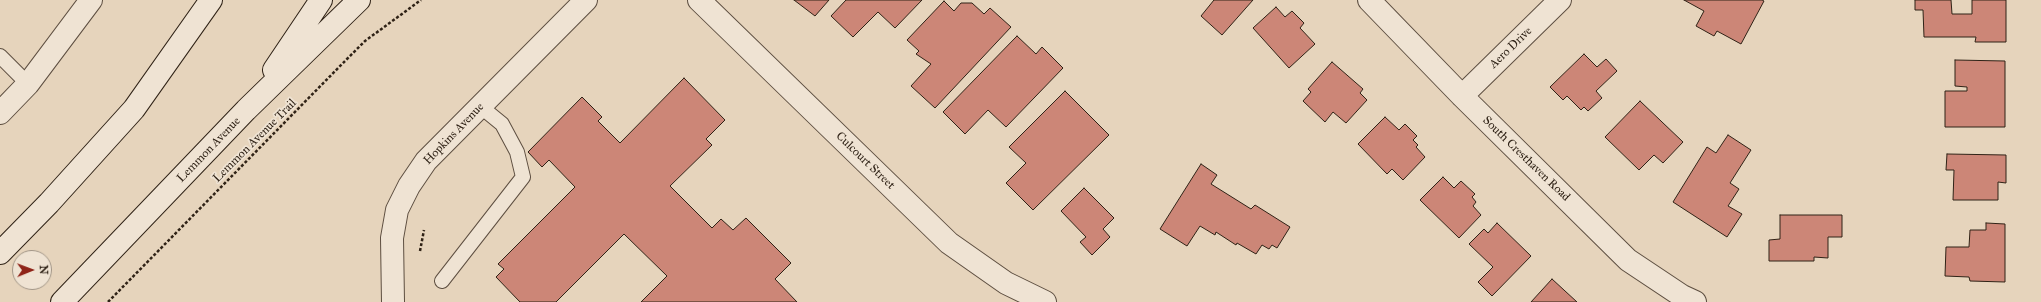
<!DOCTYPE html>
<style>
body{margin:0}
#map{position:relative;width:2041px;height:302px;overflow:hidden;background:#e6d4bc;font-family:"IM FELL Great Primer",serif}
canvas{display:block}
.north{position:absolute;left:12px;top:250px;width:40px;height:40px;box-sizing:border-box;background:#efe3d3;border:1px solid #a29687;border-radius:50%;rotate:89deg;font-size:11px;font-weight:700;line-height:16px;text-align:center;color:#2f2216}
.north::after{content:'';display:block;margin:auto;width:14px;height:18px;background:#8f2418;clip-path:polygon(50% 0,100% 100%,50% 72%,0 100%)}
</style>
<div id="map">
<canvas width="2041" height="302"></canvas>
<div class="north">N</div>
</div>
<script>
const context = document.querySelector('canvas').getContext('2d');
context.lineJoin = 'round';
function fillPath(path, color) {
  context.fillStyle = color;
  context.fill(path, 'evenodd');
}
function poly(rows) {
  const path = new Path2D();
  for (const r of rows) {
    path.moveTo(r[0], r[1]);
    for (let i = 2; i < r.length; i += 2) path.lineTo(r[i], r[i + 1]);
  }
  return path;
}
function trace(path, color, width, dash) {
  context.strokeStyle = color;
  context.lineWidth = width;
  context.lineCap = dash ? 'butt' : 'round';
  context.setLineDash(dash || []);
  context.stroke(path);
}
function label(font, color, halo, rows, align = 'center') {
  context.font = font + ' "IM FELL Great Primer",serif';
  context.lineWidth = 3.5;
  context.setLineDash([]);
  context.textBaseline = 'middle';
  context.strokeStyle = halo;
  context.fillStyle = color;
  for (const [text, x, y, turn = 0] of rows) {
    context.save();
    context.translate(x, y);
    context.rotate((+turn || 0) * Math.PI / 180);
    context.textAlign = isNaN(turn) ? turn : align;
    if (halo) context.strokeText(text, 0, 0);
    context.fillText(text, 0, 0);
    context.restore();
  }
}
const building = poly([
 [794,0,829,0,815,16,794,0],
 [846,0,922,0,895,28,878,12,853,37,831,16,846,0],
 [1214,0,1253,0,1222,35,1201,16,1214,0],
 [1684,0,1762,0,1764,1,1741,44,1717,31,1714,36,1696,26,1704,11,1684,0],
 [1915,0,1951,0,1952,14,1972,14,1972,0,2006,0,2006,42,1975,42,1976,37,1924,37,1923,10,1915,10,1915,0],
 [944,1,954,11,961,3,972,3,984,14,990,8,1011,27,935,108,911,86,931,64,916,54,919,51,907,40,944,1],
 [1276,7,1285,17,1292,11,1304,23,1300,28,1315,44,1289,68,1253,28,1276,7],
 [1017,36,1036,54,1042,47,1063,68,1006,127,988,110,965,134,943,112,1017,36],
 [1584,54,1597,67,1606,59,1617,71,1596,91,1602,98,1588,111,1584,107,1581,110,1567,96,1563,100,1550,87,1584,54],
 [1955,60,2005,61,2005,127,1945,127,1945,91,1967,91,1967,87,1955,86,1955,60],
 [1332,62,1363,89,1360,93,1367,100,1346,123,1333,112,1325,122,1303,101,1311,92,1308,89,1332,62],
 [684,78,725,120,706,139,712,145,670,186,712,228,721,219,733,230,746,218,791,263,775,279,797,302,641,302,667,276,624,234,556,302,520,302,496,277,504,269,498,264,575,187,549,160,542,167,528,152,582,97,602,117,598,121,620,143,684,78],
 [1065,91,1109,135,1033,210,1006,183,1026,163,1009,147,1065,91],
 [1640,101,1683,142,1663,163,1654,155,1639,170,1605,137,1640,101],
 [1385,117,1399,130,1405,124,1417,136,1413,140,1418,145,1416,147,1425,157,1403,180,1392,169,1387,174,1358,144,1385,117],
 [1728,135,1751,150,1730,183,1739,189,1728,206,1742,214,1727,237,1673,202,1707,147,1716,153,1728,135],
 [1947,154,2006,155,2006,183,1998,182,1998,200,1953,200,1954,170,1946,170,1947,154],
 [1201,164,1217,175,1211,184,1251,209,1255,205,1290,227,1277,248,1272,245,1269,249,1262,245,1256,254,1237,243,1236,245,1216,232,1215,235,1200,226,1187,246,1160,229,1201,164],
 [1443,177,1454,188,1461,181,1475,194,1472,197,1476,202,1473,206,1481,215,1459,238,1420,200,1443,177],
 [1084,188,1114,218,1103,229,1110,237,1092,255,1080,242,1086,237,1061,211,1084,188],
 [1780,215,1842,215,1842,237,1828,237,1828,258,1814,257,1814,261,1769,261,1769,240,1780,239,1780,215],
 [1497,223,1531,256,1492,296,1478,282,1493,267,1469,244,1484,229,1488,233,1497,223],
 [1986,223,2005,224,2005,282,1970,281,1969,277,1945,276,1946,247,1969,247,1970,230,1986,230,1986,223],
 [1552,279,1577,302,1531,302,1552,279]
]);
fillPath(building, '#cc8677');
trace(building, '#2f2216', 1);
const service = poly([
 [0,56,28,84],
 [442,281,523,177,517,152,502,124,480,106]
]);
const minor = poly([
 [699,0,949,243,1006,283,1045,302],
 [1369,0,1462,96,1628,260,1682,296,1695,302],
 [1462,96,1560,0],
 [0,113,28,84,91,0],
 [393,302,392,238,397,210,409,186,426,161,586,0]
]);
const secondary = poly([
 [274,70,321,0],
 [0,253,49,203,134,109,211,0],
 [62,302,246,110,359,0]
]);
trace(service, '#5d4e40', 16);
trace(minor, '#5d4e40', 24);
trace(secondary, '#2f2216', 24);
trace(poly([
 [420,251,424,230],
 [108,302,347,59,365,41,421,0]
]), '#2f2216', 2.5, [3, 2]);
trace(service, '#efe3d3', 14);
trace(minor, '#efe3d3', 22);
trace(secondary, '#efe3d3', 22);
label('12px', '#2f2216', '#efe3d3', [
 ["Aero Drive",1511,48,-44],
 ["Hopkins Avenue",454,134,-46],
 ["Lemmon Avenue Trail",255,141,-45],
 ["Lemmon Avenue",209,150,-46],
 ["South Cresthaven Road",1526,159,44],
 ["Culcourt Street",865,161,44]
]);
</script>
